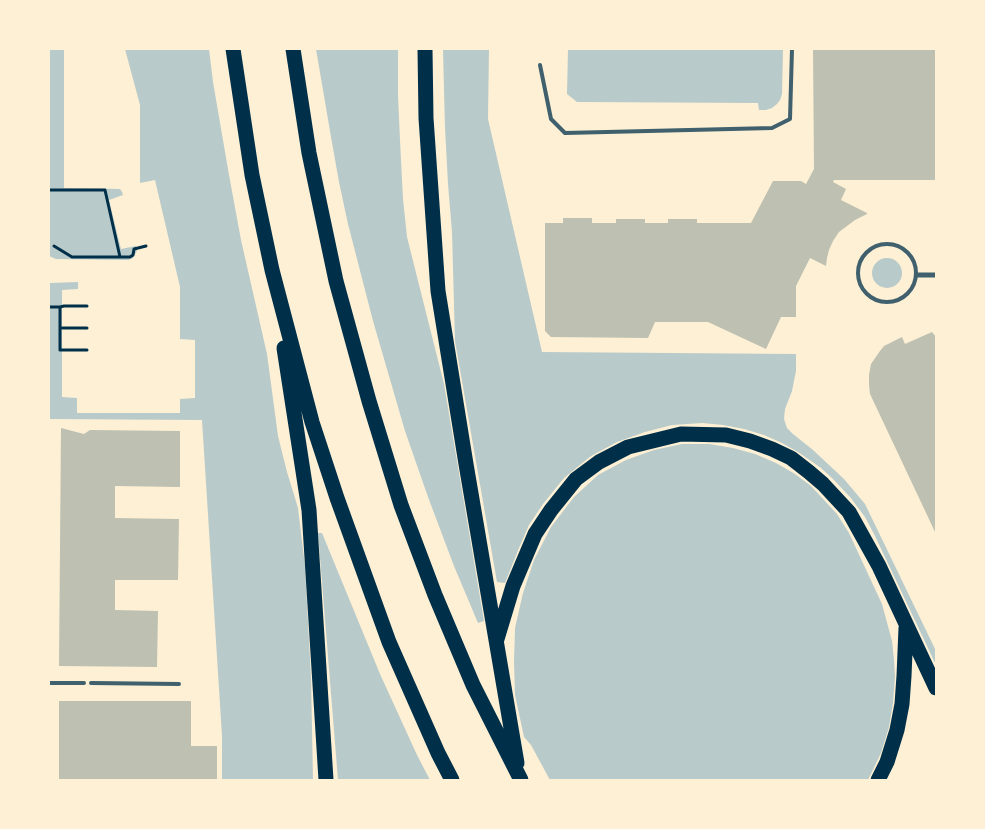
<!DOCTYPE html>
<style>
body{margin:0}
#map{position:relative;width:985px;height:829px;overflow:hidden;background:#fdf0d5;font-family:"Fira Sans",sans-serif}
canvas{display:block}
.frame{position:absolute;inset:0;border:50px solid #fdf0d5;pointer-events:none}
</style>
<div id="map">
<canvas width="985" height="829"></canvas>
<div class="frame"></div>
</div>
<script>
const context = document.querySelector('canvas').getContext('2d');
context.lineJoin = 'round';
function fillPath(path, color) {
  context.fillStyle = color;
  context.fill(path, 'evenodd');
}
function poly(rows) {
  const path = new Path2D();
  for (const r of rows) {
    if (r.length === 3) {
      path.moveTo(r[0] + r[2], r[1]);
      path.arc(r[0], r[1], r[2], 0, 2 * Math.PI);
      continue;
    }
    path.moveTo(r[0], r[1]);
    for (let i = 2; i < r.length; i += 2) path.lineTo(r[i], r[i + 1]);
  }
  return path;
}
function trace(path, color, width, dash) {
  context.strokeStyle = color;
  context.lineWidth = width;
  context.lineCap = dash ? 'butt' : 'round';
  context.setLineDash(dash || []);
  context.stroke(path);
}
fillPath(poly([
 [49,49,64,49,64,188,120,189,122,192,123,195,109,200,121,249,136,246,137,251,133,258,128,260,56,259,49,256],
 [125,49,209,49,213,82,229,175,241,240,267,354,278,436,287,472,298,508,305,566,311,677,313,780,222,780,222,736,202,420,49,419,49,284,50,283,78,282,78,289,62,290,62,397,77,398,77,413,180,413,180,399,195,398,195,340,180,339,180,287,155,180,140,183,140,105],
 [316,49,398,49,398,96,400,140,403,199,407,237,444,384,484,621,478,623,454,566,428,497,405,431,373,321,348,224,339,182,331,137],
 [443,49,489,49,488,119,542,352,796,354,796,371,792,391,785,409,784,419,787,428,793,434,813,450,844,479,865,504,936,651,936,665,875,536,865,517,850,497,833,479,821,468,798,452,782,443,764,435,744,429,723,425,702,423,672,425,645,432,617,442,591,456,564,478,543,504,529,525,519,548,505,583,497,582,455,341,452,232,448,184,445,128],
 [568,49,783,49,782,94,780,100,777,104,772,108,766,110,759,110,758,103,577,102,567,94],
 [887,273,15],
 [682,444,709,444,733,448,755,454,776,463,795,474,811,486,837,514,849,533,882,604,892,641,894,660,895,677,893,703,889,727,881,753,868,780,550,780,531,745,524,737,515,695,514,662,515,628,523,593,534,560,551,527,574,497,598,475,626,460,654,450],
 [318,533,322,533,380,674,417,755,430,780,338,780]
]), '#b9caca');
fillPath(poly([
 [813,49,936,49,936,180,834,180,833,182,846,189,841,200,867,213,867,214,855,220,839,232,833,241,829,250,827,258,826,266,810,258,796,286,796,317,781,317,766,349,708,322,655,322,648,338,551,337,545,331,545,223,563,223,563,218,592,218,592,223,616,223,616,219,645,219,645,223,668,223,668,219,697,219,697,223,751,223,773,181,801,181,806,184,814,169],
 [932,332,936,337,936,534,870,394,869,385,869,375,871,364,880,351,884,346,902,337,905,344],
 [61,428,84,434,90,430,180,431,180,487,115,486,115,518,179,519,178,580,115,580,115,610,158,611,157,667,59,666],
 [59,701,191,701,191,746,217,746,217,780,59,780]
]), '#bec0b2');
trace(poly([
 [49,190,105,190,120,257],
 [54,246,72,257,130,257,133,255,134,249,146,246],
 [49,307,60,307,60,350,87,350],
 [60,307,64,306,87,306],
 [60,328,87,328]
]), '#003049', 3);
trace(poly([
 [540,65,551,119,565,133,772,128,790,119,792,49],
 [887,273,29],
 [49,683,84,683],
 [91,683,179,684]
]), '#3f606c', 4);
trace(poly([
 [917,275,936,275]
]), '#3f606c', 5);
trace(poly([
 [233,49,252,175,272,270,312,422,337,498,389,642,438,753,452,780],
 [293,49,309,153,336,281,369,401,401,505,435,595,473,685,521,780],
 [425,49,426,118,438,291,466,464,517,763],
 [284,348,309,510,326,780],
 [497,639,513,586,535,534,551,510,576,479,599,462,628,447,681,434,726,435,750,441,772,449,791,458,809,472,823,484,849,512,879,566,936,688],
 [878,780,887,762,897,730,902,704,904,676,906,628]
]), '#003049', 15);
</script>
